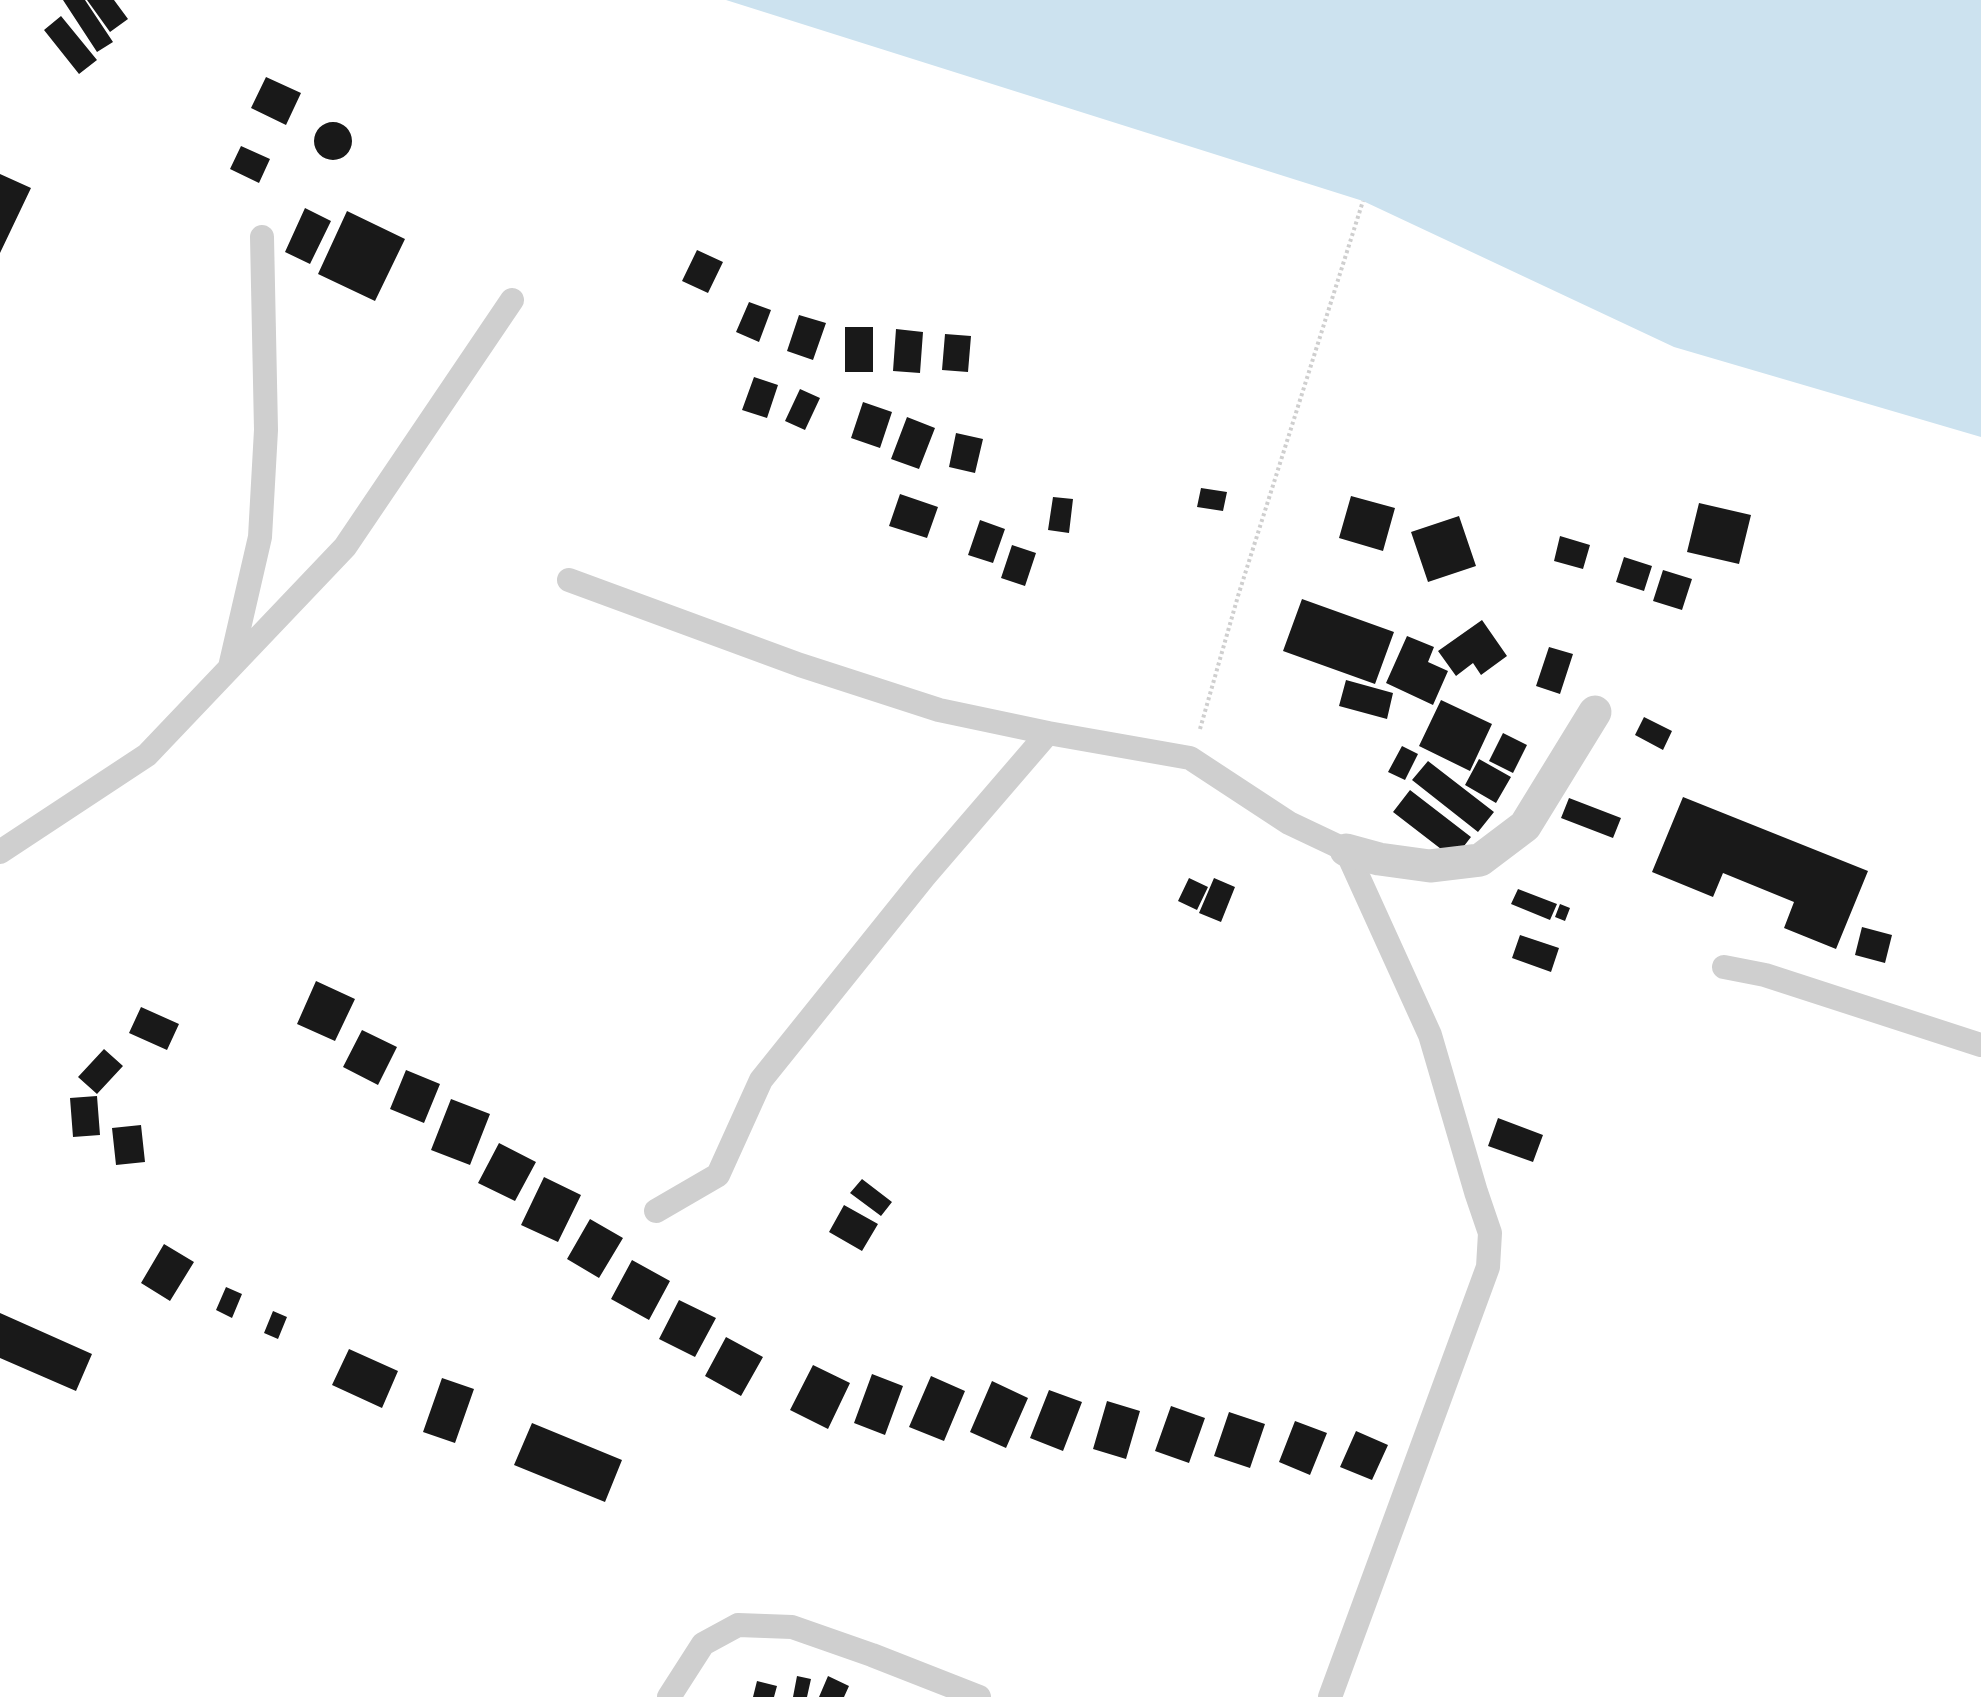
<!DOCTYPE html>
<style>
body{margin:0}
canvas{display:block;background:#fff}
</style>
<canvas width="1981" height="1697"></canvas>
<script>
const context = document.querySelector('canvas').getContext('2d');
context.lineJoin = 'round';
function fillPath(path, color) {
  context.fillStyle = color;
  context.fill(path, 'evenodd');
}
function poly(rows) {
  const path = new Path2D();
  for (const r of rows) {
    if (r.length === 3) {
      path.moveTo(r[0] + r[2], r[1]);
      path.arc(r[0], r[1], r[2], 0, 2 * Math.PI);
      continue;
    }
    path.moveTo(r[0], r[1]);
    for (let i = 2; i < r.length; i += 2) path.lineTo(r[i], r[i + 1]);
  }
  return path;
}
function trace(path, color, width, dash) {
  context.strokeStyle = color;
  context.lineWidth = width;
  context.lineCap = dash ? 'butt' : 'round';
  context.setLineDash(dash || []);
  context.stroke(path);
}
fillPath(poly([
 [726,0,1981,0,1981,437,1674,347,1363,201]
]), '#cce2ef');
fillPath(poly([
 [63,0,85,0,113,42,97,52],
 [87,0,114,0,128,19,110,32],
 [61,16,97,60,79,74,44,30],
 [266,77,301,93,286,125,251,108],
 [333,141,19],
 [241,146,270,159,259,183,230,169],
 [0,174,31,188,0,253],
 [305,208,331,221,310,264,285,252],
 [347,211,405,239,375,301,318,274],
 [697,250,723,262,708,293,682,281],
 [749,302,771,310,759,342,736,332],
 [799,315,826,323,813,360,787,351],
 [845,327,873,327,873,372,845,372],
 [896,329,923,332,920,373,893,371],
 [945,334,971,336,968,372,942,370],
 [754,377,778,385,767,418,742,410],
 [800,389,820,398,805,430,785,421],
 [863,402,892,412,880,448,851,438],
 [907,417,935,428,919,469,891,459],
 [956,433,983,439,975,473,949,467],
 [1201,488,1227,492,1223,511,1197,507],
 [900,494,938,507,927,538,889,526],
 [1351,496,1395,508,1383,551,1339,538],
 [1053,497,1073,499,1069,533,1048,530],
 [1699,503,1751,515,1739,564,1687,552],
 [1459,516,1476,566,1428,582,1411,532],
 [980,520,1005,529,993,563,968,555],
 [1560,536,1590,545,1583,569,1554,561],
 [1012,545,1036,553,1025,586,1001,578],
 [1624,557,1652,566,1644,591,1616,582],
 [1663,570,1692,579,1682,610,1653,601],
 [1302,599,1394,632,1375,684,1283,651],
 [1482,620,1507,656,1481,675,1473,663,1456,676,1438,651],
 [1407,636,1434,647,1428,662,1448,671,1433,705,1386,683],
 [1549,647,1573,654,1560,694,1536,686],
 [1346,680,1393,693,1387,719,1339,706],
 [1441,700,1492,724,1470,771,1419,746],
 [1644,717,1672,731,1663,750,1635,735],
 [1503,733,1527,745,1513,773,1489,761],
 [1402,746,1418,754,1405,780,1388,772],
 [1479,759,1511,777,1496,803,1465,785],
 [1428,761,1494,812,1478,832,1412,780],
 [1410,790,1471,837,1454,859,1393,812],
 [1683,797,1868,871,1836,949,1784,928,1794,902,1723,873,1713,897,1652,872],
 [1569,798,1621,818,1613,838,1561,818],
 [1189,878,1208,887,1197,910,1178,901],
 [1214,878,1235,887,1221,922,1199,913],
 [1518,889,1557,904,1550,920,1511,904],
 [1560,904,1570,908,1565,921,1555,917],
 [1862,927,1892,935,1885,963,1855,955],
 [1520,935,1559,948,1551,972,1512,958],
 [316,981,355,999,335,1041,297,1024],
 [141,1007,179,1024,167,1050,129,1033],
 [362,1030,397,1047,378,1085,343,1067],
 [104,1049,123,1066,97,1094,78,1077],
 [406,1070,440,1084,424,1123,390,1109],
 [97,1096,100,1135,73,1137,70,1098],
 [451,1099,490,1114,470,1165,431,1150],
 [1498,1118,1543,1135,1533,1162,1488,1146],
 [141,1125,145,1162,116,1165,112,1128],
 [499,1143,536,1162,515,1201,478,1183],
 [544,1177,581,1195,558,1242,521,1225],
 [862,1179,892,1202,881,1216,850,1193],
 [844,1205,878,1224,862,1251,829,1232],
 [590,1219,623,1238,599,1278,567,1259],
 [164,1244,194,1262,170,1301,141,1283],
 [632,1260,670,1281,649,1320,611,1299],
 [226,1287,242,1294,232,1318,216,1310],
 [679,1300,716,1318,695,1357,659,1339],
 [273,1311,287,1317,278,1339,264,1333],
 [0,1313,92,1354,76,1391,0,1358],
 [726,1337,763,1357,741,1396,705,1376],
 [349,1349,398,1371,382,1408,332,1385],
 [813,1365,850,1383,828,1429,790,1410],
 [872,1374,903,1386,885,1435,854,1423],
 [931,1376,965,1391,944,1441,909,1427],
 [442,1378,474,1389,455,1443,423,1432],
 [992,1381,1028,1398,1006,1448,970,1432],
 [1049,1390,1082,1402,1063,1451,1030,1438],
 [1107,1401,1140,1411,1126,1459,1093,1449],
 [1171,1406,1205,1418,1189,1463,1155,1451],
 [1229,1412,1265,1424,1250,1468,1214,1456],
 [1295,1421,1327,1433,1310,1475,1279,1462],
 [532,1423,622,1460,605,1502,514,1465],
 [1356,1431,1388,1445,1372,1480,1340,1467],
 [797,1676,811,1679,807,1697,793,1697],
 [828,1676,849,1686,844,1697,819,1697],
 [757,1681,777,1686,774,1697,753,1697]
]), '#191919');
trace(poly([
 [1200,729,1238,596,1363,201]
]), '#cfcfcf', 4, [3, 3]);
trace(poly([
 [569,580,800,665,939,710,1048,733],
 [230,667,260,537,266,430,262,237],
 [0,852,147,755,345,547,512,300],
 [1724,967,1765,975,1981,1045],
 [656,1211,718,1175,761,1080,924,877,1048,733,1190,758,1289,823,1346,850,1430,1035,1476,1192,1490,1233,1488,1267,1330,1697],
 [669,1697,703,1644,738,1625,792,1627,872,1655,979,1697]
]), '#cfcfcf', 24);
trace(poly([
 [1346,850,1379,859,1430,866,1480,860,1525,826,1595,712]
]), '#cfcfcf', 33);
</script>
